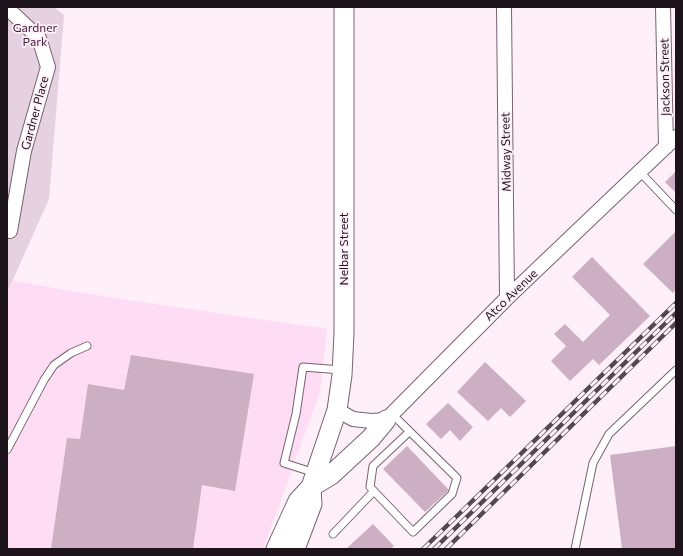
<!DOCTYPE html>
<style>
body{margin:0}
#map{position:relative;width:683px;height:556px;overflow:hidden;background:#ffeff9;font-family:Commissioner,sans-serif}
canvas{display:block}
.frame{position:absolute;inset:0;border:8px solid #1c141a;pointer-events:none}
</style>
<div id="map">
<canvas width="683" height="556"></canvas>
<div class="frame"></div>
</div>
<script>
const context = document.querySelector('canvas').getContext('2d');
context.lineJoin = 'round';
function fillPath(path, color) {
  context.fillStyle = color;
  context.fill(path, 'evenodd');
}
function poly(rows) {
  const path = new Path2D();
  for (const r of rows) {
    path.moveTo(r[0], r[1]);
    for (let i = 2; i < r.length; i += 2) path.lineTo(r[i], r[i + 1]);
  }
  return path;
}
function trace(path, color, width, dash) {
  context.strokeStyle = color;
  context.lineWidth = width;
  context.lineCap = dash ? 'butt' : 'round';
  context.setLineDash(dash || []);
  context.stroke(path);
}
function label(font, color, halo, rows, align = 'center') {
  context.font = font + ' Commissioner,sans-serif';
  context.lineWidth = 3.5;
  context.setLineDash([]);
  context.textBaseline = 'middle';
  context.strokeStyle = halo;
  context.fillStyle = color;
  for (const [text, x, y, turn = 0] of rows) {
    context.save();
    context.translate(x, y);
    context.rotate((+turn || 0) * Math.PI / 180);
    context.textAlign = isNaN(turn) ? turn : align;
    if (halo) context.strokeText(text, 0, 0);
    context.fillText(text, 0, 0);
    context.restore();
  }
}
fillPath(poly([
 [13,281,108,297,327,329,320,392,263,549,7,549,7,293]
]), '#fedcf3');
fillPath(poly([
 [7,7,54,7,64,15,49,199,7,293]
]), '#e5d1df');
fillPath(poly([
 [676,171,676,193,665,182],
 [676,231,676,289,673,293,643,264],
 [592,257,650,316,599,365,593,359,570,381,551,361,566,346,554,334,565,324,583,342,610,315,572,277],
 [131,355,254,374,235,491,202,485,193,549,51,549,67,438,80,439,88,384,124,390],
 [485,362,526,401,510,417,501,408,488,421,457,392],
 [448,403,473,427,460,441,450,430,441,439,426,424],
 [407,446,449,490,425,512,383,469],
 [676,446,676,549,622,549,610,455],
 [373,524,394,546,390,549,346,549]
]), '#cdafc3');
const lane = poly([
 [640,172,676,210],
 [392,414,457,478,452,494,413,532,370,487,373,466,409,432],
 [7,450,44,380,54,365,71,353,87,346],
 [315,473,284,463,296,414,303,367,341,370],
 [333,534,374,491],
 [575,549,593,463,609,434,676,370]
]);
const street = poly([
 [504,7,507,298],
 [663,7,666,147],
 [7,8,39,38,48,67,24,151,10,231],
 [337,410,353,419,371,421,386,420,507,298,676,137]
]);
const secondary = poly([
 [276,549,298,501,311,487,331,475,371,438,386,420],
 [295,549,312,504,311,487,337,410,342,375,344,333,344,7]
]);
trace(lane, '#786271', 9);
trace(street, '#786271', 16);
trace(secondary, '#786271', 21);
trace(lane, '#fff', 7);
trace(street, '#fff', 14);
trace(secondary, '#fff', 19);
const rail = poly([
 [423,549,676,303],
 [434,549,676,313],
 [446,549,676,323]
]);
trace(rail, '#52494f', 4.5);
trace(rail, '#ffeff9', 3, [9]);
label('12px', '#401937', '#ffeff9', [
 ["Gardner",35,28],
 ["Park",35,42]
]);
label('12px', '#1c141a', '#ffeff9', [
 ["Jackson Street",665,77,-91],
 ["Gardner Place",35,113,-75],
 ["Midway Street",506,152,-91],
 ["Nelbar Street",344,249,-90],
 ["Atco Avenue",511,295,-44]
]);
</script>
